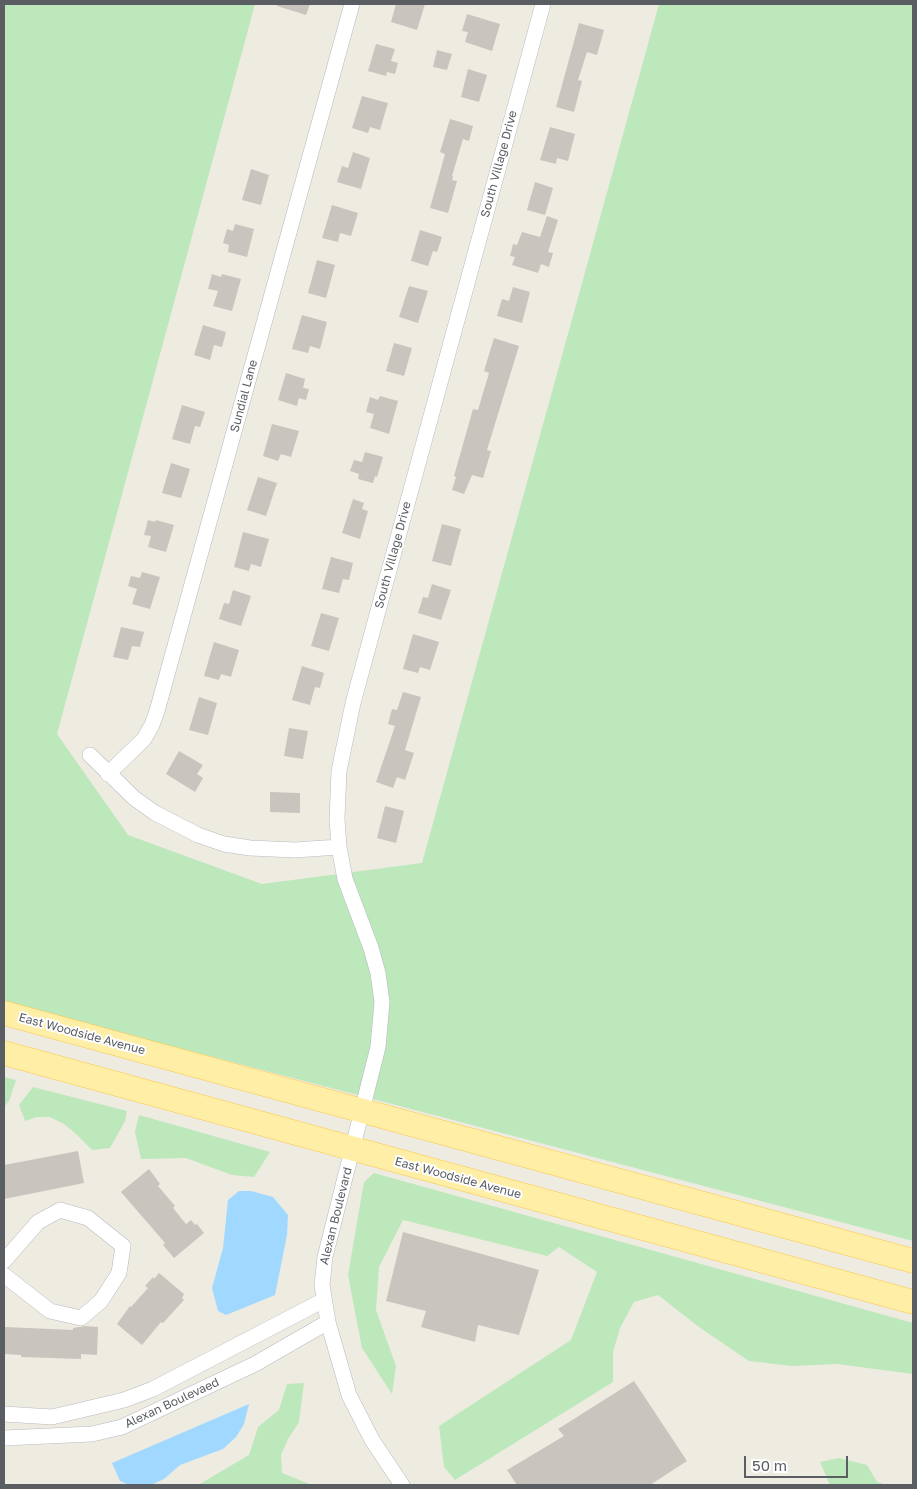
<!DOCTYPE html>
<style>
body{margin:0}
#map{position:relative;width:917px;height:1489px;overflow:hidden;background:#eeebe1;font-family:"Golos Text",sans-serif}
canvas{display:block}
.frame{position:absolute;inset:0;border:5px solid #5a5e63;pointer-events:none}
.scale{position:absolute;left:744px;top:1456px;width:104px;height:22px;box-sizing:border-box;border:2px solid #5a5e63;border-top:0;padding-left:6px;font-size:15px;line-height:18px;white-space:nowrap;color:#5a5e63;-webkit-text-stroke:4px #fff;paint-order:stroke}
</style>
<div id="map">
<canvas width="917" height="1489"></canvas>
<div class="frame"></div>
<div class="scale">50 m</div>
</div>
<script>
const context = document.querySelector('canvas').getContext('2d');
context.lineJoin = 'round';
function fillPath(path, color) {
  context.fillStyle = color;
  context.fill(path, 'evenodd');
}
function poly(rows) {
  const path = new Path2D();
  for (const r of rows) {
    path.moveTo(r[0], r[1]);
    for (let i = 2; i < r.length; i += 2) path.lineTo(r[i], r[i + 1]);
  }
  return path;
}
function trace(path, color, width, dash) {
  context.strokeStyle = color;
  context.lineWidth = width;
  context.lineCap = dash ? 'butt' : 'round';
  context.setLineDash(dash || []);
  context.stroke(path);
}
function label(font, color, halo, rows, align = 'center') {
  context.font = font + ' "Golos Text",sans-serif';
  context.lineWidth = 4;
  context.setLineDash([]);
  context.textBaseline = 'middle';
  context.strokeStyle = halo;
  context.fillStyle = color;
  for (const [text, x, y, turn = 0] of rows) {
    context.save();
    context.translate(x, y);
    context.rotate((+turn || 0) * Math.PI / 180);
    context.textAlign = isNaN(turn) ? turn : align;
    if (halo) context.strokeText(text, 0, 0);
    context.fillText(text, 0, 0);
    context.restore();
  }
}
fillPath(poly([
 [4,4,255,4,57,734,128,835,262,884,422,863,659,4,913,4,913,1241,4,1002],
 [4,1077,16,1080,9,1101,4,1107],
 [33,1087,127,1111,125,1121,110,1148,92,1150,75,1133,64,1124,50,1117,37,1117,25,1121,19,1105],
 [139,1115,270,1152,254,1177,232,1175,186,1158,141,1159,135,1132],
 [374,1173,913,1323,913,1374,837,1364,792,1366,749,1361,699,1327,658,1295,634,1302,620,1328,613,1352,613,1382,455,1480,444,1467,439,1426,571,1340,597,1272,559,1247,547,1256,403,1220,379,1267,376,1310,396,1366,392,1394,362,1348,348,1275,364,1182],
 [304,1383,299,1422,288,1439,281,1455,282,1473,312,1485,198,1485,249,1455,258,1427,279,1410,287,1384],
 [839,1458,867,1465,877,1482,887,1485,830,1485,820,1462]
]), '#bce8bb');
fillPath(poly([
 [239,1191,251,1191,273,1197,288,1215,287,1235,275,1295,226,1315,218,1311,212,1288,223,1248,228,1200],
 [249,1404,244,1424,236,1437,223,1449,180,1465,164,1479,151,1485,129,1485,120,1481,112,1463]
]), '#a0d8ff');
fillPath(poly([
 [277,4,310,4,306,15,277,6],
 [396,4,425,4,417,30,391,22],
 [467,14,500,24,492,51,465,42,468,32,462,31],
 [579,23,604,30,597,55,587,52,578,80,582,81,574,112,556,107],
 [376,44,395,49,391,61,398,63,395,74,387,72,386,76,368,71],
 [437,50,452,54,447,70,433,67],
 [468,69,487,75,479,102,461,97],
 [362,96,388,103,380,130,370,127,368,133,352,128],
 [450,119,473,126,469,141,463,139,452,176,453,176,452,180,457,181,448,213,430,208,445,154,440,152],
 [550,127,575,134,568,161,557,158,556,164,540,160],
 [353,152,370,158,361,189,337,182,342,166,348,168],
 [251,169,269,175,261,205,242,200],
 [535,182,553,188,545,215,527,210],
 [332,205,358,213,351,236,340,233,338,242,322,238],
 [547,216,558,220,548,252,553,253,549,267,541,264,538,273,512,265,515,257,510,256,513,244,517,245,522,232,540,237],
 [235,224,254,229,247,257,228,252,229,245,223,243,227,229,233,231],
 [420,230,442,237,437,252,433,251,428,266,411,261],
 [317,260,335,265,326,298,308,293],
 [212,274,221,277,222,274,241,279,232,311,213,306,218,291,208,289],
 [409,286,428,291,418,323,399,317],
 [513,287,530,292,522,323,497,316,502,299,509,301],
 [302,315,327,322,320,349,310,346,308,353,292,349],
 [203,325,226,332,222,347,214,345,210,360,194,355],
 [494,338,519,346,487,450,491,451,483,478,472,475,464,494,452,490,456,477,454,476,473,409,478,410,489,373,484,371],
 [394,343,412,348,404,376,386,371],
 [286,373,305,379,303,388,309,389,306,400,299,398,297,406,278,400],
 [380,396,398,401,389,434,370,428,374,414,366,412,370,397,378,400],
 [182,405,205,412,200,427,195,426,190,444,172,439],
 [272,424,299,431,291,457,281,454,278,461,263,456],
 [365,452,383,457,377,477,375,476,373,483,358,479,359,474,350,471,354,460,362,462],
 [171,463,190,469,181,498,162,493],
 [258,477,277,483,266,516,247,510],
 [353,499,364,503,362,509,368,511,360,539,342,533],
 [148,520,155,522,156,520,174,525,166,552,148,547,151,536,144,535],
 [442,524,461,529,451,566,432,561],
 [243,532,269,539,261,567,251,564,249,571,234,567],
 [331,557,353,563,349,580,343,579,339,593,322,589],
 [142,572,160,577,150,609,132,604,137,589,128,586,131,576,140,578],
 [432,584,451,590,441,620,418,613,423,597,428,598],
 [233,590,251,596,241,626,219,619,224,603,229,604],
 [321,613,339,618,329,651,311,646],
 [121,627,144,632,140,647,132,646,128,660,113,657],
 [413,634,439,642,430,670,420,667,418,673,403,669],
 [214,642,239,650,231,677,221,674,219,680,204,676],
 [302,666,324,673,320,688,315,687,310,705,292,700],
 [403,692,421,697,405,750,414,753,405,780,397,777,393,788,376,782,395,726,388,724,392,709,397,710],
 [199,697,217,703,208,735,189,730],
 [289,728,308,731,303,759,284,756],
 [179,751,203,765,197,774,203,778,195,792,166,774],
 [270,792,300,793,300,813,270,812],
 [385,806,404,811,396,843,377,838],
 [78,1151,84,1183,4,1199,4,1165],
 [149,1169,160,1184,158,1186,175,1206,173,1208,186,1224,191,1220,195,1225,197,1224,204,1233,174,1258,163,1245,165,1243,121,1192],
 [403,1232,539,1270,519,1335,478,1325,475,1342,421,1327,426,1311,386,1301],
 [159,1273,184,1294,182,1298,184,1300,163,1323,161,1322,142,1345,117,1324,130,1306,131,1307,148,1288,145,1286,153,1277,154,1279],
 [85,1326,98,1327,97,1355,81,1354,81,1359,21,1357,21,1355,4,1354,5,1327,73,1330,73,1328],
 [634,1381,687,1461,650,1485,517,1485,507,1470,564,1436,558,1429]
]), '#c9c5be');
const minor = poly([
 [90,755,134,798,155,813,198,835,224,844,250,848,295,850,339,847],
 [108,774,144,739,152,725,157,711,352,4],
 [4,1261,38,1222,60,1210,88,1218,123,1246,119,1273,101,1301,81,1318,50,1311,4,1275],
 [4,1414,52,1417,124,1400,153,1389,324,1300],
 [4,1438,92,1434,122,1427,255,1364,328,1322],
 [402,1485,372,1440,349,1395,328,1322,322,1285,325,1257,378,1047,382,1002,378,973,371,948,345,879,339,847,337,819,339,771,353,703,543,4]
]);
const primary = poly([
 [4,1013,913,1261],
 [4,1053,913,1302]
]);
trace(minor, '#b7babf', 16);
trace(primary, '#fdc64b', 25);
trace(minor, '#fff', 15);
trace(primary, '#ffeea5', 24);
label('12px', '#5a5e63', '#fff', [
 ["South Village Drive",499,164,-75],
 ["Sundial Lane",244,396,-75],
 ["South Village Drive",393,555,-75],
 ["East Woodside Avenue",82,1034,15],
 ["East Woodside Avenue",458,1178,15],
 ["Alexan Boulevard",336,1216,-76],
 ["Alexan Boulevaed",172,1403,-25]
]);
</script>
